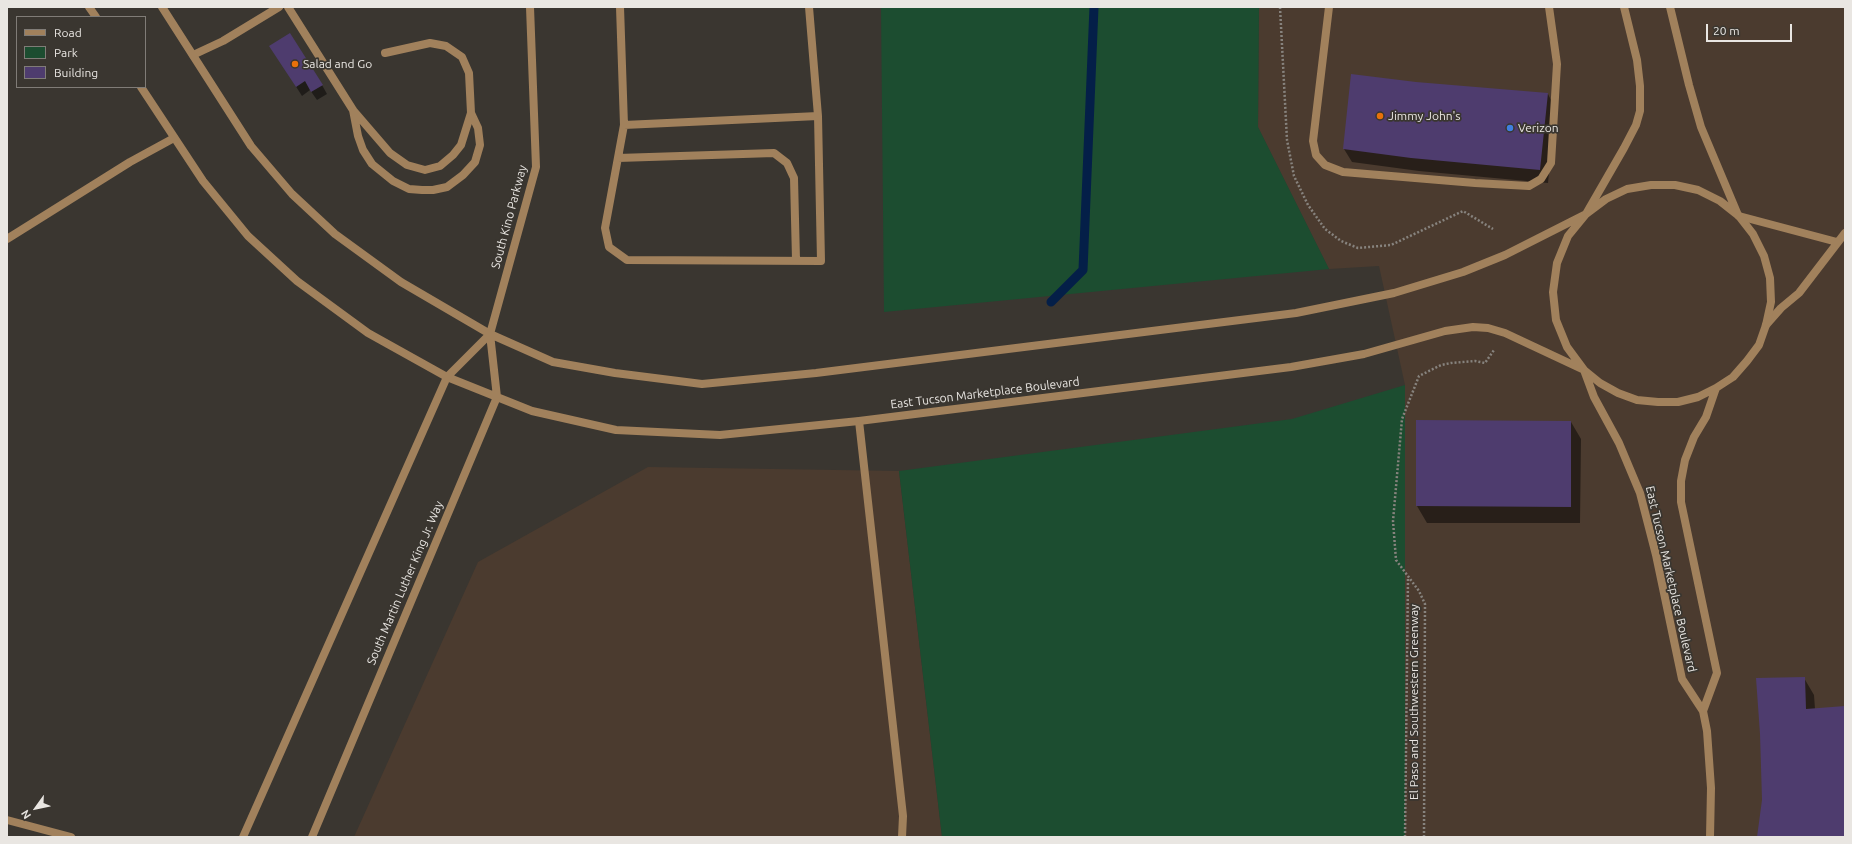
<!DOCTYPE html>
<style>
body{margin:0}
#map{position:relative;width:1852px;height:844px;overflow:hidden;background:#3a3630;font-family:Ubuntu,sans-serif}
canvas{display:block}
.frame{position:absolute;inset:0;border:8px solid #e9e6e2;pointer-events:none}
.legend{position:absolute;left:16px;top:16px;width:130px;height:72px;box-sizing:border-box;background:#3a3630;border:1px solid #807c77;margin:0;padding:5px 7px;list-style:none;font-size:12px;color:#e9e6e2}
.legend li{display:flex;align-items:center;gap:8px;height:20px}
.legend b{width:20px;border:1px solid #807c77}
.north{position:absolute;left:16px;top:788px;width:40px;height:40px;-webkit-text-stroke:3px #3a3630;paint-order:stroke;rotate:237deg;font-size:11px;font-weight:700;line-height:16px;text-align:center;color:#e9e6e2}
.north::after{content:'';display:block;margin:auto;width:14px;height:18px;background:#e9e6e2;clip-path:polygon(50% 0,100% 100%,50% 72%,0 100%)}
.scale{position:absolute;left:1706px;top:24px;width:86px;height:18px;box-sizing:border-box;border:2px solid #e9e6e2;border-top:0;padding-left:5px;font-size:12px;line-height:14px;white-space:nowrap;color:#e9e6e2;-webkit-text-stroke:3px #3a3630;paint-order:stroke}
</style>
<div id="map">
<canvas width="1852" height="844"></canvas>
<div class="frame"></div>
<ul class="legend">
<li><b style="height:5px;background:#a1815c"></b>Road</li>
<li><b style="height:11px;background:#1c4d30"></b>Park</li>
<li><b style="height:11px;background:#4e3c6e"></b>Building</li>
</ul>
<div class="north">N</div>
<div class="scale">20 m</div>
</div>
<script>
const context = document.querySelector('canvas').getContext('2d');
context.lineJoin = 'round';
function fillPath(path, color) {
  context.fillStyle = color;
  context.fill(path, 'evenodd');
}
function poly(rows) {
  const path = new Path2D();
  for (const r of rows) {
    path.moveTo(r[0], r[1]);
    for (let i = 2; i < r.length; i += 2) path.lineTo(r[i], r[i + 1]);
  }
  return path;
}
function trace(path, color, width, dash) {
  context.strokeStyle = color;
  context.lineWidth = width;
  context.lineCap = dash ? 'butt' : 'round';
  context.setLineDash(dash || []);
  context.stroke(path);
}
function label(font, color, halo, rows, align = 'center') {
  context.font = font + ' Ubuntu,sans-serif';
  context.lineWidth = 3.5;
  context.setLineDash([]);
  context.textBaseline = 'middle';
  context.strokeStyle = halo;
  context.fillStyle = color;
  for (const [text, x, y, turn = 0] of rows) {
    context.save();
    context.translate(x, y);
    context.rotate((+turn || 0) * Math.PI / 180);
    context.textAlign = isNaN(turn) ? turn : align;
    if (halo) context.strokeText(text, 0, 0);
    context.fillText(text, 0, 0);
    context.restore();
  }
}
fillPath(poly([
 [1259,7,1845,7,1845,837,1405,837,1405,385,1379,266,1329,269,1258,127],
 [648,467,899,471,942,837,354,837,478,562]
]), '#4b3b2f');
fillPath(poly([
 [881,7,1259,7,1258,127,1329,269,884,312],
 [1405,385,1405,837,942,837,899,471,1292,419]
]), '#1c4d30');
fillPath(poly([
 [276,55,322,85,327,94,317,100,310,90,302,96],
 [1352,75,1416,83,1548,94,1555,108,1548,183,1419,171,1352,162,1344,149],
 [1571,422,1581,439,1580,523,1427,523,1417,506],
 [1804,678,1814,695,1815,709,1845,707,1845,837,1758,837]
]), '#0007');
trace(poly([
 [1051,302,1083,270,1094,7]
]), '#041f48', 9);
fillPath(poly([
 [290,33,323,85,311,92,305,81,296,87,269,46],
 [1351,74,1416,82,1548,93,1540,170,1411,158,1343,149],
 [1416,420,1571,421,1571,507,1416,506],
 [1805,677,1806,709,1845,706,1845,837,1757,837,1762,800,1760,734,1756,678]
]), '#4e3c6e');
trace(poly([
 [1280,7,1287,140,1294,176,1308,205,1325,229,1341,241,1358,248,1391,245,1463,211,1493,229],
 [1405,837,1408,578],
 [1424,837,1425,604,1419,591,1396,560,1393,521,1402,419,1419,376,1441,365,1451,363,1475,361,1485,363,1494,350]
]), '#87837e', 2.5, [2, 2]);
trace(poly([
 [288,7,353,110,390,153,407,165,425,170,440,166,453,155,461,145,471,113,469,73,462,57,446,46,430,43,385,53],
 [620,7,624,125,605,228,609,247,627,260,821,261,818,116,624,125],
 [809,7,818,116],
 [1329,7,1313,141,1316,155,1325,165,1343,172,1475,183,1529,186,1541,179,1551,163,1557,64,1549,7],
 [193,55,223,41,279,7],
 [353,110,358,136,363,150,372,164,393,181,409,189,422,190,433,190,447,187,463,175,475,162,480,145,478,128,471,113],
 [618,158,774,153,787,163,794,178,796,260],
 [1739,216,1837,242],
 [7,239,130,162,174,138],
 [1766,325,1781,308,1799,293,1845,233],
 [859,421,903,816,902,837]
]), '#a1815c', 8);
trace(poly([
 [89,7,96,17],
 [162,7,251,146,292,194,335,234,401,282,490,334,553,362,615,373,702,384,816,373,1296,313,1394,293,1463,272,1505,255,1586,214,1624,148,1636,125,1640,111,1640,86,1637,60,1624,7],
 [1670,7,1689,85,1701,127,1738,215],
 [141,87,203,181,248,236,297,281,368,333,447,377,532,411,616,430,720,435,859,421,1291,367,1364,354,1445,331,1473,327,1488,328,1505,333,1584,370,1600,383,1618,393,1637,400,1658,402,1678,402,1698,397,1716,388,1733,377,1747,361,1759,345,1766,325,1771,302,1770,278,1764,256,1753,234,1739,216,1720,201,1698,190,1675,185,1651,185,1627,189,1606,199,1586,214,1568,236,1557,263,1553,292,1556,320,1567,347,1584,370,1594,397,1619,443,1640,493,1656,555,1682,679,1703,711,1707,731,1711,788,1710,837],
 [1703,711,1717,673,1681,502,1681,481,1685,460,1694,437,1706,417,1716,388],
 [7,820,71,837],
 [243,837,447,377,490,334],
 [312,837,497,397,490,334,536,167,530,7]
]), '#a1815c', 8);
for (const [x, y, r, color] of [
 [295,64,4,"#e8710a"],
 [1380,116,4,"#e8710a"],
 [1510,128,4,"#3f7fe0"]
]) {
  const dot = new Path2D();
  dot.arc(x, y, r, 0, 2 * Math.PI);
  context.fillStyle = color;
  context.fill(dot);
  trace(dot, '#3a3630', 1.5);
}
label('12px', '#e9e6e2', '#3a3630', [
 ["Salad and Go",303,64],
 ["Jimmy John's",1388,116],
 ["Verizon",1518,128]
], 'left');
label('12px', '#e9e6e2', '#3a3630', [
 ["South Kino Parkway",509,217,-75],
 ["East Tucson Marketplace Boulevard",985,393,-7],
 ["East Tucson Marketplace Boulevard",1671,579,77],
 ["South Martin Luther King Jr. Way",405,583,-67],
 ["El Paso and Southwestern Greenway",1414,702,-90]
]);
</script>
